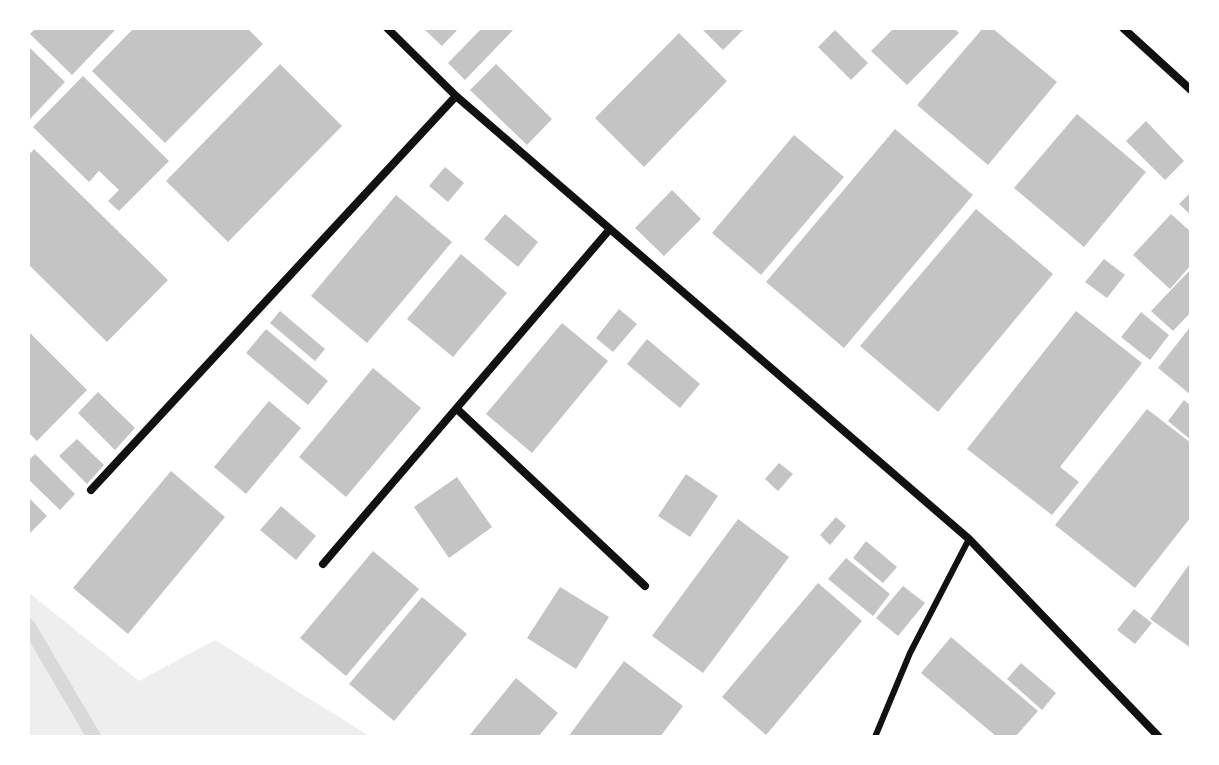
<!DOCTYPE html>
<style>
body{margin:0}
#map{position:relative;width:1219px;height:765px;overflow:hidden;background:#fff;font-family:Manrope,sans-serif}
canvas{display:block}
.frame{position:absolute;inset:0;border:30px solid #fff;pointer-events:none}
</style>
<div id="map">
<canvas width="1219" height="765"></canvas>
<div class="frame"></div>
</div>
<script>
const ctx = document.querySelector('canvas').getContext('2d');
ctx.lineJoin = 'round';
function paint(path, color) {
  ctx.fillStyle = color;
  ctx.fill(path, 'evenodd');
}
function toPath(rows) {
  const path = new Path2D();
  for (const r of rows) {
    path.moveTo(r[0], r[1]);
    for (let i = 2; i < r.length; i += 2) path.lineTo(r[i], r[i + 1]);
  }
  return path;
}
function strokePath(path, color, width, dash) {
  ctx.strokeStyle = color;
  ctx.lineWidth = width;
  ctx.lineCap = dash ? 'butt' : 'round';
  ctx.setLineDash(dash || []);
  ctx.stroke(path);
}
const green = toPath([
 [28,592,139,681,215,640,371,737,28,737]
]);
const stream = toPath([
 [28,625,94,737]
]);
const building = toPath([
 [36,28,117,28,72,75,30,34],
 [134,28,247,28,263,44,165,143,92,71],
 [423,28,459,28,442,46],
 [482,28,515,28,465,80,448,63],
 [701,28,745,28,723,50],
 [894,28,954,28,959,33,907,85,871,51],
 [983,28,992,28,1057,82,988,165,917,105],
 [835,30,868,63,851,80,818,47],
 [679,33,727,81,644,167,595,118],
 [28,46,65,82,30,119,28,117],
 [280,64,342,126,228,242,166,181],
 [496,64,552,119,527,145,470,90],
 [83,76,169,161,119,211,108,201,119,190,99,171,89,182,33,127],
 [1077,114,1146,172,1084,247,1014,188],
 [1146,121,1184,161,1165,180,1126,141],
 [895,129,973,195,844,348,766,282],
 [794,135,844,177,761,275,712,233],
 [34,149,168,280,107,342,28,264,28,156],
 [445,167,464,183,448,202,429,186],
 [672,190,701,219,664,256,635,228],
 [1191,192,1191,215,1179,204],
 [396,195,452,242,367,343,311,296],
 [976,209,1053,274,938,412,860,346],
 [505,214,538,242,518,267,484,239],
 [1171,214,1191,232,1191,265,1170,289,1133,255],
 [461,254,507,293,453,357,407,319],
 [1104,259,1125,275,1107,298,1085,282],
 [1191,269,1191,312,1173,331,1151,311],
 [619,309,637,324,613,352,596,338],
 [280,311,325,349,315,361,270,323],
 [1076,311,1142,363,1060,467,1079,482,1052,515,967,449],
 [1141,312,1169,335,1150,360,1121,337],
 [562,323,608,361,532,453,486,414],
 [1191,326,1191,395,1158,368],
 [266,329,328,381,308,405,246,353],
 [28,331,87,390,37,441,28,432],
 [647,339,700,384,680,408,627,364],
 [373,368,421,408,346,497,299,457],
 [98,392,135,428,115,450,78,413],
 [1184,400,1191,406,1191,440,1168,421],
 [269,401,301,428,246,494,214,467],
 [1147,409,1191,443,1191,517,1135,588,1055,525],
 [77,439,104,465,87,484,59,456],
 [35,454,75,494,60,510,28,479,28,461],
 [779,463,793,474,778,491,765,479],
 [171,471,225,517,128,634,73,588],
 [686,474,718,496,690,537,658,516],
 [457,477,492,527,449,558,414,507],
 [28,497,47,516,28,535],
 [281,506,316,536,296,560,260,530],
 [836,517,846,526,830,545,820,535],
 [738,519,789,557,703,673,652,636],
 [866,541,897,567,883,583,853,558],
 [373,551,419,589,346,676,300,638],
 [846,558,890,594,873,616,828,579],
 [1191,562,1191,648,1150,619],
 [818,583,862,621,766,735,722,697],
 [903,586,925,603,898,636,876,618],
 [560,587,609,617,576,669,527,638],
 [422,597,467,634,394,721,349,684],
 [1134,609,1152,623,1135,644,1117,630],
 [951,637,1038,711,1015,737,997,737,921,673],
 [624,661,683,706,660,737,568,737],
 [1021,663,1056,693,1042,710,1007,679],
 [516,678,558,713,538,737,468,737]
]);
const service = toPath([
 [875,737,910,653,969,539]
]);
const minor = toPath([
 [387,28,456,96,969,539,1159,737],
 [1123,28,1191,90],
 [457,409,645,586],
 [91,490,456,96],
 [323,564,610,229]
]);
paint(green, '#eee');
strokePath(stream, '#d9d9d9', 14);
paint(building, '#c4c4c4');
strokePath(service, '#111', 6);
strokePath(minor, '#111', 8);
</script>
